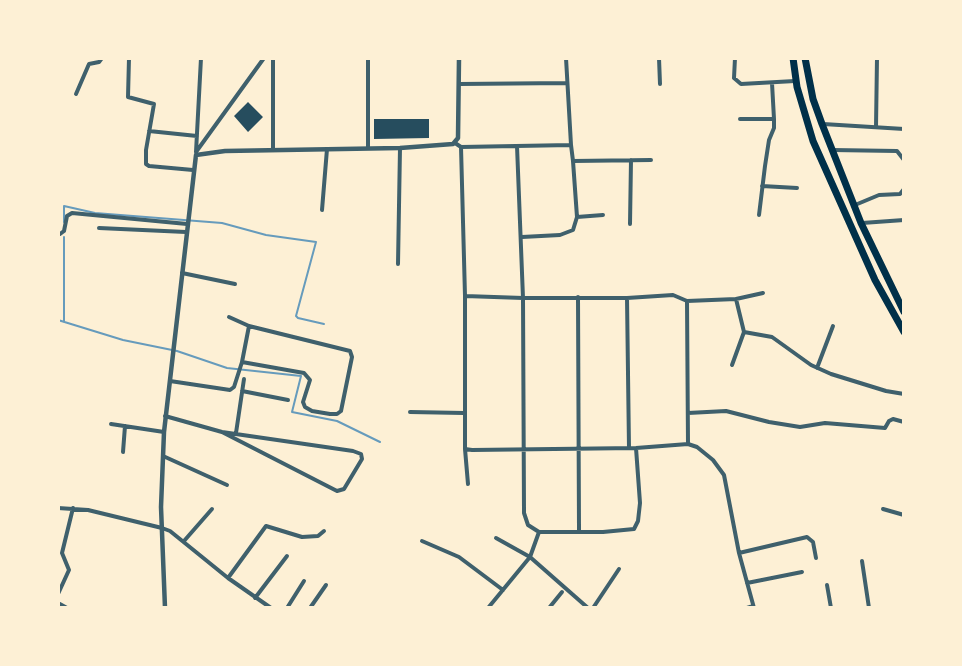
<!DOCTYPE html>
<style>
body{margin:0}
#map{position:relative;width:962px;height:666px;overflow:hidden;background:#fdf0d5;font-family:"DejaVu Sans",sans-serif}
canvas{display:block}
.frame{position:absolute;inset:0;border:60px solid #fdf0d5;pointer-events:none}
</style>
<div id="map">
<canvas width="962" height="666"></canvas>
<div class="frame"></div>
</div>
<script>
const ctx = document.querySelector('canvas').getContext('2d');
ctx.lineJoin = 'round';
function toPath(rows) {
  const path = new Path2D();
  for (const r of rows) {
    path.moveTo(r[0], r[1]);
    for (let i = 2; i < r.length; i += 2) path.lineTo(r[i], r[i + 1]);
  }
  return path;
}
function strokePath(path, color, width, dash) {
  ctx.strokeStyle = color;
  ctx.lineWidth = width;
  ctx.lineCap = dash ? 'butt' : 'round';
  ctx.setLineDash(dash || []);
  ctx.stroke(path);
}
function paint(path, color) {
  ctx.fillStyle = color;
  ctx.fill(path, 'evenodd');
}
const stream = toPath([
 [64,222,64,206,95,213,222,223,266,235,316,242,296,316,298,318,324,324],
 [64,237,64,322],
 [58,320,123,340,177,351,227,368,301,376,292,412,337,421,380,442]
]);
const building = toPath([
 [248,102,263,117,248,132,234,116],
 [374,119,429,119,429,138,374,139]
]);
const minor = toPath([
 [129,58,128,97,154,104,146,150,146,164,149,166,193,170],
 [273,58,273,150],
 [368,58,368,148],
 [659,58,660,84],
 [735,58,734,78,741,84,795,81],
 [459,84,567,83],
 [76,94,89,64,99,62,102,58],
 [740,119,774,119,772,83],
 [823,124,904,129],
 [876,127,877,58],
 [149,131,197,136],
 [455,143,461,147,571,145,566,58],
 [571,145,573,161,651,160],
 [461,147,465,296,465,449,472,450,636,448,688,444,697,447,713,460,724,475,739,553,754,608],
 [832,150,897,151,904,160],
 [196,152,264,58],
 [196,152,201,58],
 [762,186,797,188],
 [855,205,879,195,900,194,904,189],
 [322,210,327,149],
 [759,215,765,166,769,140,774,128,774,119],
 [577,217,603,215],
 [862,223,904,220],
 [630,224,631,160],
 [99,228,186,232],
 [60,234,64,231,67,216,72,213,187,224],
 [522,237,560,235,573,230,577,217,573,161],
 [398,264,400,148],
 [182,273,235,284],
 [465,296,523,298,627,298,673,295,687,301,736,299,763,293],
 [578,297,579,531],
 [627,298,629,448],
 [736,299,744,332,772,337,811,365,831,374,886,391,904,394],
 [687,301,688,444],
 [229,317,249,326],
 [249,326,350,351,352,357,341,411,337,414,330,414,312,411,305,407,303,402,310,380,304,373,242,362,249,326],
 [732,365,744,332],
 [817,368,833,326],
 [170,381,230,390,234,387,242,362],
 [242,391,288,400],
 [410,412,464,413],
 [688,413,726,411,769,422,800,427,825,423,885,428,889,421,893,419,904,422],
 [165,416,222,432,353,451,361,454,362,459,344,489,337,491,222,432],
 [111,424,164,432],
 [236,433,244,379],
 [465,449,468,484],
 [123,452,125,426],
 [163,456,227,485],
 [58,508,88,510,162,528,170,531,228,578,271,608],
 [883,509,904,515],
 [539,532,603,532,634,529,638,521,640,503,636,448],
 [496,538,530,557,588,608],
 [184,541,212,509],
 [422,541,459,557,503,590],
 [739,553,807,537,813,542,816,558],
 [862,561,869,608],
 [228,578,266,526,302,537,318,536,324,531],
 [747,583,802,572],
 [827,585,831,608],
 [58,594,69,570,62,553,73,508],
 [255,598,287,556],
 [58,603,67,608],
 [287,608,304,581],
 [310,608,326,585],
 [488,608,530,557,539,532,528,525,524,513,523,298,517,146],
 [549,608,562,592],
 [593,608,619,569],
 [747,608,753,606]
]);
const tertiary = toPath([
 [165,608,161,507,164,432,196,155,225,151,400,148,453,144,458,138,459,58]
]);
const trunk = toPath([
 [793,58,797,87,813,141,875,280,904,332],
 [805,58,813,99,822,124,861,223,904,312]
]);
strokePath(stream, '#669bbc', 2);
paint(building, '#264d5e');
strokePath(minor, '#3f606c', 4);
strokePath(tertiary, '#3f606c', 4.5);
strokePath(trunk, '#003049', 7);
</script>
